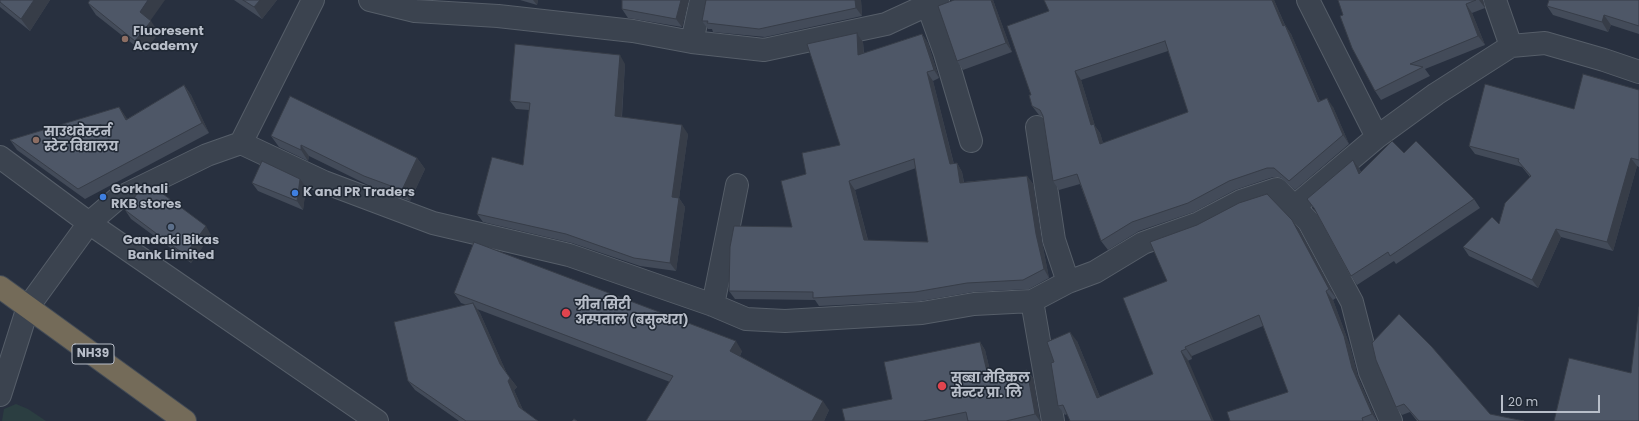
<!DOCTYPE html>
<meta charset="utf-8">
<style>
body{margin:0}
#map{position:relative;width:1639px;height:421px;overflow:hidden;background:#28303f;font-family:Poppins,sans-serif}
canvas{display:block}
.scale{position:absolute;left:1501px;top:395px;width:99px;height:18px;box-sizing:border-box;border:2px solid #b8bec9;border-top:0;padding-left:5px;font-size:12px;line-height:14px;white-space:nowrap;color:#b8bec9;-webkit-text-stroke:3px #202834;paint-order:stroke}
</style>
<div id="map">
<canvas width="1639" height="421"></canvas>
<div class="scale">20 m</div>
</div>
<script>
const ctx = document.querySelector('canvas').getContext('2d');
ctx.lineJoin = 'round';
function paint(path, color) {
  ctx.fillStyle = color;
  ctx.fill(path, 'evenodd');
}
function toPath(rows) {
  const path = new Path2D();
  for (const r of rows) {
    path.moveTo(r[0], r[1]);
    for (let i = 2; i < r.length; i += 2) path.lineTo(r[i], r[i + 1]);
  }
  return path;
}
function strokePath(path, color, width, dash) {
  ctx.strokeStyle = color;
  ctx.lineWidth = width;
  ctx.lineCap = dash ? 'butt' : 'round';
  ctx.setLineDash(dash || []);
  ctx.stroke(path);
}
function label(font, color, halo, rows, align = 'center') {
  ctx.font = font + ' Poppins,"Noto Sans Devanagari",sans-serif';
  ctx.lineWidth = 3;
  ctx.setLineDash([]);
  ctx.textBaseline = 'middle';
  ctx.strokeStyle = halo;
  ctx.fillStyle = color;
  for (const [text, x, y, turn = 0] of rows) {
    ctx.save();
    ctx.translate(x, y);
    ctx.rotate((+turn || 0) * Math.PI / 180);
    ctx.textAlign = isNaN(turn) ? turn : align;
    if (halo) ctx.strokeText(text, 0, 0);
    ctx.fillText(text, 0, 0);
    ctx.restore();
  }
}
const green = toPath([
 [16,404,28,409,46,421,2,421,4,409]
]);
const minor = toPath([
 [370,0,415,11,498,16,633,31,692,42,764,50,886,24,938,0],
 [1308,0,1377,137],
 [1495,0,1511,46],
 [928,6,945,53,971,141],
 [692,42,701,0],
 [1037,127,1054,240,1068,282],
 [241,143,313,0],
 [0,157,89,223,377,421],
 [1295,206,1377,137,1436,94,1511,46,1545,43,1604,60,1639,72],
 [1032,301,1053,421],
 [713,305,737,185],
 [0,395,28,307,89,223,117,199,207,155,241,143,324,182,433,223,569,255,713,305,746,319,785,321,922,313,974,304,1032,301,1068,282,1095,272,1143,243,1199,223,1241,201,1277,189,1309,222,1352,302,1370,372,1391,421]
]);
const highway = toPath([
 [0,287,185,421]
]);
const wall = toPath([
 [0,0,50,0,30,31,0,7],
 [234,0,277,0,262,19],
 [520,0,538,0,537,5],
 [689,0,682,27,628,18,622,9],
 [861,0,862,16,765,37,713,32,712,29,708,29,702,21],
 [954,0,993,0,1012,52,963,70,957,61],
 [1274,0,1285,25,1291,34,1320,101,1333,107,1349,144,1295,190,1280,177,1273,177,1235,190,1194,212,1139,231,1108,250,1101,241,1080,184,1059,190,1053,181,1043,117,1039,115,1032,106,1031,95,1049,11],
 [1168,51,1188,112,1103,143,1100,133,1095,126,1081,80],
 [1338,0,1483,0,1485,8,1472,13,1485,45,1425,69,1430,76,1381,100,1375,91],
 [1639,0,1639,34,1611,25,1608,32,1553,15,1547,6],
 [88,3,150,21,159,33,143,52,96,15],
 [857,33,863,42,864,53,922,34,928,43,939,78,933,81,954,164,957,163,962,172,964,182,1027,176,1033,184,1042,242,1049,278,1029,289,973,292,921,301,819,306,815,300,735,299,729,291,792,227,806,174,840,145],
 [916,168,928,242,868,240,855,190],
 [625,64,622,117,688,134,679,198,685,207,676,271,640,266,572,243,483,222,477,214,523,165,529,110,516,109,510,101],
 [184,85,191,95,209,133,85,199,17,150,10,140,119,107,127,119],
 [1639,90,1639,167,1637,166,1613,251,1561,237,1538,288,1469,256,1463,247,1499,224,1530,177,1522,167,1475,154,1469,146,1574,109],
 [271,136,417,158,425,169,410,201,372,187,309,156,308,161,279,147],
 [1404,153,1474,199,1480,208,1396,264,1394,261,1357,285,1351,276,1317,212,1307,199,1353,160,1359,168,1361,172],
 [252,183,306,187,303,210,258,191],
 [125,210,211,235,191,263,131,219],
 [1299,229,1336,298,1333,300,1350,346,1358,377,1377,421,1230,421,1288,392,1263,326,1192,356,1192,359,1065,415,1058,406,1054,362,1077,341,1100,397,1153,374,1167,281],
 [454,293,742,351,740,356,829,410,824,421,646,421,670,382,477,309,480,313,507,374,517,387,514,390,523,410,538,421,459,421,415,390,408,381,467,305,461,303],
 [980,342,985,350,992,379,1027,370,1033,378,1040,421,845,421,892,399],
 [1376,360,1490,414,1524,421,1417,421,1410,412,1402,415,1396,407]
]);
const shadedWall = toPath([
 [34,0,50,0,30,31,21,19],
 [148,0,165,0,148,24,140,12],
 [260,0,277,0,262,19,254,7],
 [533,0,538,0,537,5],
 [681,0,689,0,682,27,676,19],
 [855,0,861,0,862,16,856,8],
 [991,0,993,0,1012,52,1006,43],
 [1272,0,1274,0,1289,35,1283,26],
 [1479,0,1483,0,1485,8],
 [1466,4,1472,13,1485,45,1478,36],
 [1604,15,1611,25,1608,32,1602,22],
 [151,21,159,33,143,52,135,41],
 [1285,25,1291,34,1324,111,1318,102],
 [857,33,863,42,864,63,858,55],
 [922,34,928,43,939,78,934,70],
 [620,55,625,64,621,124,615,116],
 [1075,71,1081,80,1095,126,1100,133,1106,153,1100,144,1091,125],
 [927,72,933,81,956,173,950,164],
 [184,85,191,95,209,133,202,123],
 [1327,98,1333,107,1349,144,1343,135],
 [119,107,126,117,133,130,126,120],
 [682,125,688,134,678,206,672,197],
 [301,145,309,156,308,161,301,150],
 [417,158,425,169,410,201,402,190],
 [1631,158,1637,166,1613,251,1607,242],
 [1353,160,1359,168,1365,182,1359,174],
 [957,163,962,172,965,191,960,183],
 [1027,176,1033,184,1042,242,1049,278,1044,269,1036,234],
 [300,179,306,187,303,210,297,201],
 [849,181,855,190,870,249,864,240],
 [679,198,685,207,676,271,670,263],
 [1292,220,1299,229,1336,298,1329,289],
 [206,226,211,235,191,263,185,255],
 [1556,229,1561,237,1538,288,1532,280],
 [1326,291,1333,300,1350,346,1358,377,1377,421,1372,414,1352,368],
 [473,303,480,313,507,374,500,364],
 [1070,332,1077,341,1104,407,1097,398],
 [736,341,742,351,737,361,730,351],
 [980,342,985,350,994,388,989,380],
 [1185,347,1192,356,1192,359,1186,349],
 [1181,351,1188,360,1214,421,1212,421],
 [1027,370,1033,378,1040,421,1035,414],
 [510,378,517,387,514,390,526,417,519,407,508,381],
 [823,401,829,410,824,421,812,421]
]);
const building = toPath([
 [0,0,34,0,21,19,0,2,0,0],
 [90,0,148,0,140,12,151,21,135,41,88,3,90,0],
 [243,0,260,0,254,7,243,0],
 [622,0,681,0,676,19,622,9,622,0],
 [706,0,855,0,856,8,759,29,707,23,708,21,702,21,706,0],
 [954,0,991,0,1006,43,957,61,938,6,954,0],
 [1044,0,1272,0,1283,26,1285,25,1318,102,1327,98,1343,135,1289,181,1274,168,1267,168,1229,181,1188,203,1132,222,1101,241,1077,174,1053,181,1043,116,1040,110,1032,106,1029,95,1031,95,1007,26,1049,11,1044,0],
 [1165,41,1188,112,1100,144,1094,124,1091,125,1075,71,1165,41],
 [1338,0,1476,0,1466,4,1478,36,1410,64,1423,67,1375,91,1352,48,1340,16,1343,15,1338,0],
 [1549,0,1639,0,1639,26,1604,15,1602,22,1547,6,1549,0],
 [857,33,858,55,922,34,934,70,927,72,950,164,957,163,960,183,1027,176,1036,234,1044,269,1023,280,967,283,915,292,813,298,813,292,729,291,730,247,734,226,792,227,781,181,806,174,802,153,840,145,807,44,857,33],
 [914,159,928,242,864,240,849,181,914,159],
 [515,44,620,55,615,116,682,125,672,197,679,198,670,263,634,258,566,234,477,214,492,157,523,165,530,103,510,101,515,44],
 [1583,74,1639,90,1639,160,1631,158,1607,242,1556,229,1532,280,1463,247,1492,217,1499,224,1505,203,1531,176,1518,161,1519,159,1469,146,1485,84,1574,109,1583,74],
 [184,85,202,123,78,189,10,140,119,107,126,120,184,85],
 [290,96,417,158,402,190,364,176,301,145,301,150,271,136,290,96],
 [1392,141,1404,153,1416,141,1474,199,1390,256,1388,252,1351,276,1314,208,1307,199,1353,160,1359,174,1392,141],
 [262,161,300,179,297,201,252,183,262,161],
 [151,185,206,226,185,255,125,210,140,190,151,185],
 [1267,194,1292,220,1329,289,1326,291,1344,336,1352,368,1372,414,1362,418,1363,421,1230,421,1227,412,1288,392,1259,315,1185,347,1186,349,1181,351,1212,421,1070,421,1063,405,1058,406,1051,363,1054,362,1047,342,1070,332,1097,398,1153,374,1123,298,1167,281,1150,242,1197,225,1239,203,1267,194],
 [474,242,736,341,730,351,823,401,812,421,646,421,673,376,454,293,474,242],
 [473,303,500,364,510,378,508,381,519,407,538,421,466,421,408,381,394,322,473,303],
 [1639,307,1639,421,1554,421,1569,358,1631,373,1639,307],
 [1399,314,1432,347,1490,414,1524,421,1419,421,1404,404,1396,407,1376,360,1372,343,1399,314],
 [980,342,989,380,1027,370,1035,414,1006,421,968,421,966,412,923,421,845,421,842,409,892,399,884,362,980,342],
 [574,419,577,421,572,421,574,419]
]);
const markers = [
 [125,39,4,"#8d6e63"],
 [36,140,4,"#8d6e63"],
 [295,193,4,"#3f7fe0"],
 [103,197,4,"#3f7fe0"],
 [171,227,4,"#5c6f8a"],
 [566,313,5,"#e0444e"],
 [942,386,5,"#e0444e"]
];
const shields = [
 [93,354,42]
];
const shieldNames = [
 ["NH39",93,354]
];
const poiNames = [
 ["Fluoresent",133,32],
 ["Academy",133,47],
 ["साउथवेस्टर्न",44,133],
 ["स्टेट विद्यालय",44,148],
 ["Gorkhali",111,190],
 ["RKB stores",111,205],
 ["K and PR Traders",303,193],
 ["Gandaki Bikas",171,241,"center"],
 ["Bank Limited",171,256,"center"],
 ["ग्रीन सिटी",575,306],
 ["अस्पताल (बसुन्धरा)",575,321],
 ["सुब्बा मेडिकल",951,379],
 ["सेन्टर प्रा. लि",951,394]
];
paint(green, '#2b3e41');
strokePath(minor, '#565e69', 24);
strokePath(highway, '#434b56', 24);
strokePath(minor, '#3b434f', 22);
strokePath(highway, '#746b59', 22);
paint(wall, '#434b59');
paint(shadedWall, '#373d48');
paint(building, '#4e5767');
strokePath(building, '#373d48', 1);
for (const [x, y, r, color] of markers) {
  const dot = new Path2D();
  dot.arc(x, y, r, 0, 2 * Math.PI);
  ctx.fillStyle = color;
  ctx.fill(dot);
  strokePath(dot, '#202834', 1.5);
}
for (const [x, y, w] of shields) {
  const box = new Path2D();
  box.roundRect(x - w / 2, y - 10, w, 20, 3);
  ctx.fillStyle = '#202834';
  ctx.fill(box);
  strokePath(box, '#b8bec9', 1);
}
label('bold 12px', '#b8bec9', null, shieldNames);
label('bold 13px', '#b8bec9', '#202834', poiNames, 'left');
</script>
